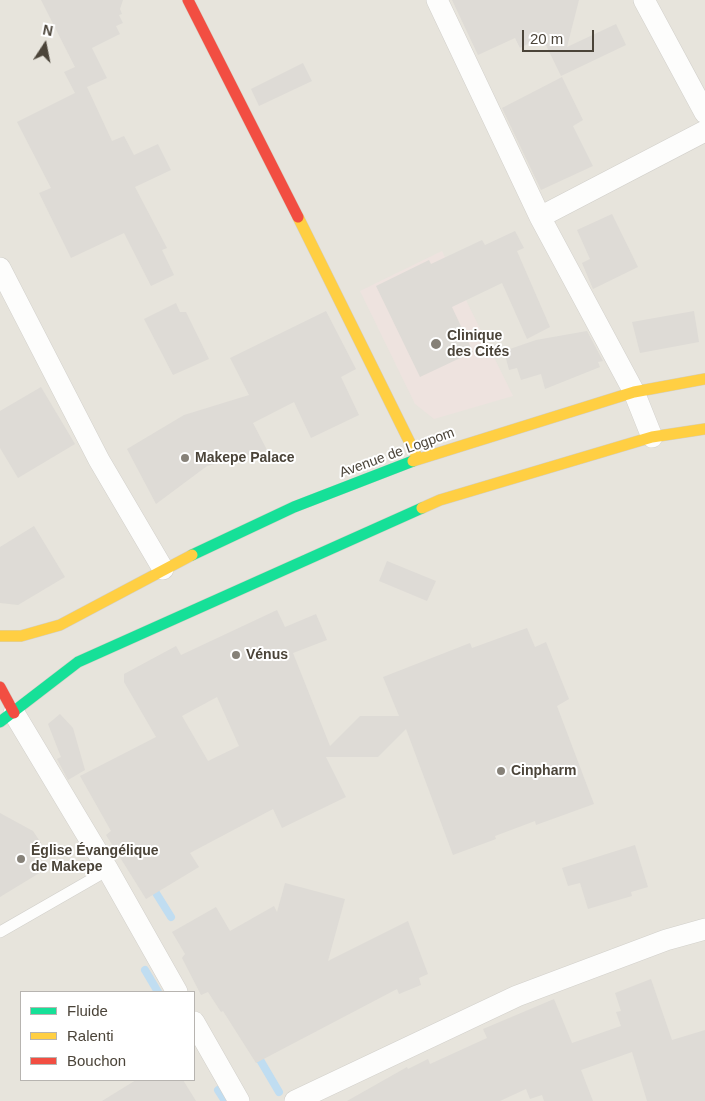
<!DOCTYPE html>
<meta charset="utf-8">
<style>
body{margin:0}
#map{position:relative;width:705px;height:1101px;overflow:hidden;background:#f4f2ee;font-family:Arial,sans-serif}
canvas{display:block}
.legend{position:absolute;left:20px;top:991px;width:175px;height:90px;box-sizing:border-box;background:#fff;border:1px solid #b7b4b0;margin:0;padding:6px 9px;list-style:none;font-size:15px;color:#4b4439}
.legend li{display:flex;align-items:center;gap:10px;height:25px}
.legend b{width:25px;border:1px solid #b7b4b0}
.north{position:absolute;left:20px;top:20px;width:50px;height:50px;-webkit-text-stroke:4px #fff;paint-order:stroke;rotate:11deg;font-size:14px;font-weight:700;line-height:20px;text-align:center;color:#4b4439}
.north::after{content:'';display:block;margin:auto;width:18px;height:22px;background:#4b4439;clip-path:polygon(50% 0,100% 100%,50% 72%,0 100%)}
.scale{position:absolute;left:522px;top:30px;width:72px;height:22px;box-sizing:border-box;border:2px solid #4b4439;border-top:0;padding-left:6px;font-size:15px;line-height:18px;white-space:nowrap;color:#4b4439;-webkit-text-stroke:4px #fff;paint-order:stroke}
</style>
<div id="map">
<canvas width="705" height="1101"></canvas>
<ul class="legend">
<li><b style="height:6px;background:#16e098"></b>Fluide</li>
<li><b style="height:6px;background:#ffcf43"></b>Ralenti</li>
<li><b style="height:6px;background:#f24e42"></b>Bouchon</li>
</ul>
<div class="north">N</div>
<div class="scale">20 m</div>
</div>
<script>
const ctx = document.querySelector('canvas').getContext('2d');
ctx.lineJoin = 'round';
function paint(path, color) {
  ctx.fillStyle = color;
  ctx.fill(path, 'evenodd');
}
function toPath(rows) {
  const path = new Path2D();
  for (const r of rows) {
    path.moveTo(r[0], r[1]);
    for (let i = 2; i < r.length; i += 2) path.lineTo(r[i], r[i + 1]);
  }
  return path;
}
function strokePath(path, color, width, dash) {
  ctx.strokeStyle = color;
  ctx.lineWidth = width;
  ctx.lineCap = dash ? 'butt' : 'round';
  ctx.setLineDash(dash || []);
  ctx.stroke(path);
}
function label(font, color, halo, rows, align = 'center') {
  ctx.font = font + ' Arial,sans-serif';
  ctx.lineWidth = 4;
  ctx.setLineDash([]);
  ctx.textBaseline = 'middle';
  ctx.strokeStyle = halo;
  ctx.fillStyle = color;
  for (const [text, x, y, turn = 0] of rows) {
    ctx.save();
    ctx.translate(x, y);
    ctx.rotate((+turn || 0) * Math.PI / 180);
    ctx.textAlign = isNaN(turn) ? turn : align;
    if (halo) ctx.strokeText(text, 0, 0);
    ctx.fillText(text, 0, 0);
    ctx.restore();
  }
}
const residential = toPath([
 [0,0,705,0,705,1101,0,1101],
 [21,992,194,992,194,1080,21,1080]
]);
const medical = toPath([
 [442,251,513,396,434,419,415,404,360,291]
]);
const stream = toPath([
 [151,885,171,917],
 [145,970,158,992],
 [256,1053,279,1092],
 [218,1090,225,1101]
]);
const building = toPath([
 [41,0,123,0,120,9,122,14,119,15,123,23,116,26,120,34,92,48,107,78,87,87,112,141,124,136,134,155,158,144,171,170,135,187,167,248,162,250,174,275,151,286,124,233,71,258,39,193,51,188,17,122,75,93,64,72,75,67],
 [452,0,579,0,567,47,616,24,626,45,561,76,542,37,520,48,515,38,478,55],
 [303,63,312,81,259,106,251,89],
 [562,77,583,120,573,126,593,166,541,190,502,108],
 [612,214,638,267,593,289,582,263,590,259,577,230],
 [515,231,524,248,517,251,550,327,527,339,502,283,452,307,473,352,420,377,376,286,429,260,431,264,482,240,485,245],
 [176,303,180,312,186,312,209,359,173,375,144,319],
 [326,311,356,369,341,377,359,415,311,438,294,402,253,423,267,450,207,466,156,504,127,449,184,415,249,395,230,358],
 [694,311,699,342,640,353,632,322],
 [587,331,603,361,598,362,600,367,545,389,541,374,521,380,517,368,509,370,504,351,536,340],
 [41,387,75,444,18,478,0,448,0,411],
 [34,526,65,577,18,605,0,603,0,547],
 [387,561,436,581,427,601,379,581],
 [277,610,285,627,316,614,327,640,293,653,330,746,360,716,399,716,383,677,470,643,472,648,527,628,535,647,546,642,569,699,557,706,594,804,536,825,535,821,495,836,496,839,453,855,406,729,378,757,326,757,346,797,282,828,273,809,190,853,199,867,146,899,106,835,111,831,80,776,156,737,124,682,124,674,176,646,181,655],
 [217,697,239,746,208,761,182,716],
 [60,714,73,728,85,770,68,780,57,759,61,757,48,724],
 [0,813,33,831,43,846,41,872,0,897],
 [635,845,648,887,631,892,632,896,588,909,580,883,568,886,562,868],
 [285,883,345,899,328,961,408,921,428,974,419,978,421,985,399,994,397,989,256,1063,223,1011,221,1012,208,992,201,995,182,958,185,954,172,932,216,907,230,931,274,906,277,912],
 [651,979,672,1040,705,1030,705,1101,647,1101,632,1052,581,1070,593,1101,544,1101,542,1095,530,1099,526,1089,500,1101,347,1101,407,1067,408,1069,428,1059,430,1064,487,1038,483,1029,554,999,572,1043,621,1026,616,1012,621,1011,615,993],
 [136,1080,183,1080,196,1101,102,1101]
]);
const lane = toPath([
 [0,932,108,870]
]);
const street = toPath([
 [437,0,540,217,634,392,652,437],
 [644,0,705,113],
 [540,217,705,131],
 [0,268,99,460,163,569],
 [14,713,108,870,177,992],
 [194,1022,239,1101],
 [295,1101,517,996,666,940,705,929]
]);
const fast = toPath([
 [192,555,294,507,413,461],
 [0,722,78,662,422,508]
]);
const slow = toPath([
 [298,217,418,459],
 [413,461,634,392,705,379],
 [422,508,440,500,652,437,705,429],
 [0,636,21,636,60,625,192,555]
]);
const jam = toPath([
 [188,0,298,217],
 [0,687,14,713]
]);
const markers = [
 [436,344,6,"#868178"],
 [185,458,5,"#868178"],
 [236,655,5,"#868178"],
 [501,771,5,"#868178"],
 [21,859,5,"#868178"]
];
const poiNames = [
 ["Clinique",447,336],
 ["des Cités",447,352],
 ["Makepe Palace",195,458],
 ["Vénus",246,655],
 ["Cinpharm",511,771],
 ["Église Évangélique",31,851],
 ["de Makepe",31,867]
];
const streetNames = [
 ["Avenue de Logpom",397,453,-20]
];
paint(residential, '#e7e4dc');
paint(medical, '#eee3df');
strokePath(stream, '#c0ddf1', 8);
paint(building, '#dedbd6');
strokePath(lane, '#d2d0cb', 12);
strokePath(street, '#d2d0cb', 22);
strokePath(fast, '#d3cfc5', 12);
strokePath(slow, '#d3cfc5', 12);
strokePath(jam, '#d3cfc5', 12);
strokePath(lane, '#fdfdfc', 11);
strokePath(street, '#fdfdfc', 21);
strokePath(fast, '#16e098', 11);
strokePath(slow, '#ffcf43', 11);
strokePath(jam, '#f24e42', 11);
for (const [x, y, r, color] of markers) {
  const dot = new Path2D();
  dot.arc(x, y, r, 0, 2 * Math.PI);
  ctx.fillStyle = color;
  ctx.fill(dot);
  strokePath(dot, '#fff', 2);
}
label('bold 14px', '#4b4439', '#fff', poiNames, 'left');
label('14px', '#4b4439', '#fff', streetNames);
</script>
